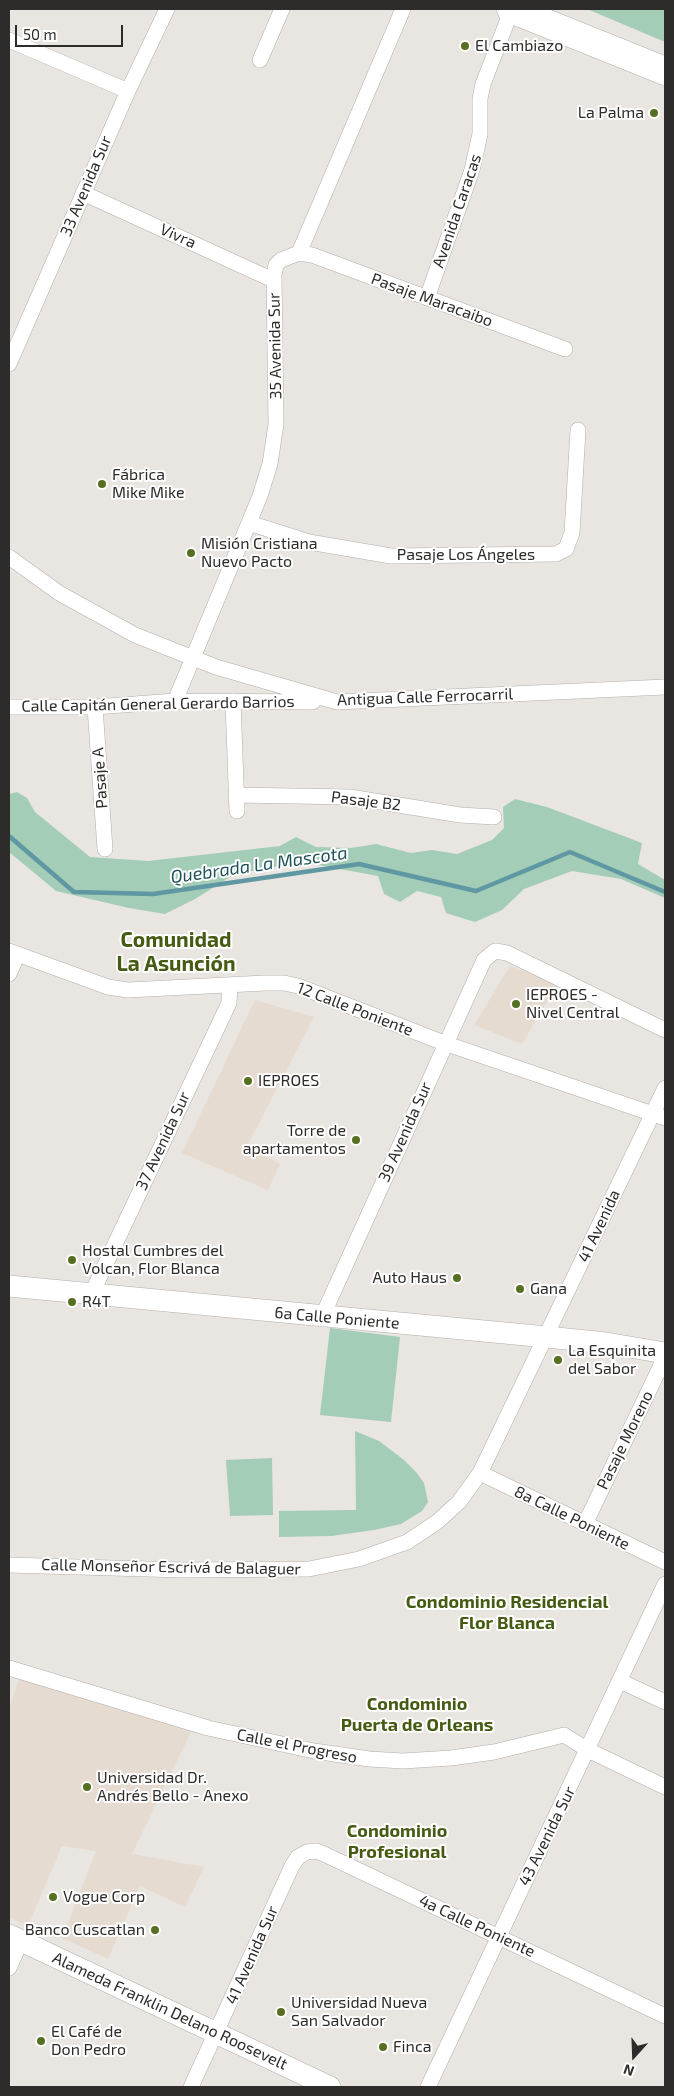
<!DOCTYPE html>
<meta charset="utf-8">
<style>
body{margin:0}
#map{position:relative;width:674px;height:2096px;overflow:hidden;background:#e9e5e1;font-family:"Exo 2",sans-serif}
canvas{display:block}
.frame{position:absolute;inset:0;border:10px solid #2d2c2a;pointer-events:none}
.north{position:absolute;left:609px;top:2031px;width:50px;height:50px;-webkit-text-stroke:4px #fff;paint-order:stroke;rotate:200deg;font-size:14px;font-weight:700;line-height:20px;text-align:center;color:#2d2c2a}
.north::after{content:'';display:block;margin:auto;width:18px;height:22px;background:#2d2c2a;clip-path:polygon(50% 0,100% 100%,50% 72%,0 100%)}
.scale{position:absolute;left:15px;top:25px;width:108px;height:22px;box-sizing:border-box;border:2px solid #2d2c2a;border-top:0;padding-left:6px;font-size:15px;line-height:18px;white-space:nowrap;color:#2d2c2a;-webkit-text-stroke:4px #fff;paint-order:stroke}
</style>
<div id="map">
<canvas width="674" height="2096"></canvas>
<div class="frame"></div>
<div class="north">N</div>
<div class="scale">50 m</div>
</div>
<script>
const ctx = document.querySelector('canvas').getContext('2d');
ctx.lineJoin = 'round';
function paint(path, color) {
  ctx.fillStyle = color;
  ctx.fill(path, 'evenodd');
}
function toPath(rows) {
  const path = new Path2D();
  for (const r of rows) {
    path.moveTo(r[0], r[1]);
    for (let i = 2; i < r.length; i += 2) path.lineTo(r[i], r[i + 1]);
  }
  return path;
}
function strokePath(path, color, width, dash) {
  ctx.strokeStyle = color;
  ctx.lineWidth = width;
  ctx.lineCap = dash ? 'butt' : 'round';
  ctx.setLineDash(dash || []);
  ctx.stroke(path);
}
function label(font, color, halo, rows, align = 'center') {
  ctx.font = font + ' "Exo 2",sans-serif';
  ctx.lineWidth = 4;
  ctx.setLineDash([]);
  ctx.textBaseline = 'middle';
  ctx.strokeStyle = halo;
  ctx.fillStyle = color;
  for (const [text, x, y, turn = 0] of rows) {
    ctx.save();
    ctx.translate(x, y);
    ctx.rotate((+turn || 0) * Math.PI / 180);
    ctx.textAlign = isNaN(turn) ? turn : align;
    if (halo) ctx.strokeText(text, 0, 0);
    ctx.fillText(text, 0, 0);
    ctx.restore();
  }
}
const built = toPath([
 [510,966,558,983,522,1044,474,1025],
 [255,1000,314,1017,247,1146,280,1164,268,1190,182,1153],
 [19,1679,193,1728,132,1854,204,1867,185,1907,140,1886,108,1959,62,1938,96,1851,62,1846,28,1926,9,1917,9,1708]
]);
const green = toPath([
 [587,9,665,9,665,42],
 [17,792,27,798,35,812,90,857,148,861,280,846,296,837,316,847,351,848,376,844,411,853,432,850,457,854,492,840,504,828,503,807,515,799,547,807,642,843,638,864,665,880,665,898,621,879,572,871,524,889,502,910,475,922,446,913,441,897,417,891,400,902,384,894,378,876,302,862,235,874,195,899,165,914,129,908,56,891,9,852,9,794],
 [330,1328,400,1337,391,1422,320,1415],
 [355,1431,379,1441,404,1460,416,1472,424,1483,428,1502,422,1511,401,1524,374,1530,331,1536,279,1537,279,1511,356,1510],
 [272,1458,273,1515,230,1516,226,1460]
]);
const stream = toPath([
 [9,836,74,892,153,894,359,864,476,891,570,852,665,892]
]);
const street = toPath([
 [9,40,128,91],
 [260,60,282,9],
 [83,193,273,280],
 [299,253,403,9],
 [427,298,472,170,480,134,480,99,483,84,512,9],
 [9,364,128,91,167,9],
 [249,523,309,542,391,556,556,554,566,549,572,533,578,430],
 [9,557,59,593,135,635,216,667,337,702,665,687],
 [175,701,260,496,270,464,276,424,274,274,276,265,281,260,299,253,312,255,565,349],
 [233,701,237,811],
 [9,707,95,707,175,701,313,702],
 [95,707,105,849],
 [236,795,350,797,460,815,494,817],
 [9,951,108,987,128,990,265,983,284,983,298,986,444,1043,665,1118],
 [9,974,18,954],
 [91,1295,229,1003,230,985],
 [322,1317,484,960,495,951,507,953,665,1030],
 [480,1473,665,1562],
 [585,1524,665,1357],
 [9,1565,182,1570,309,1569,359,1559,407,1542,437,1522,459,1502,480,1473,665,1088],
 [9,1668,208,1728,314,1751,369,1759,403,1761,451,1758,494,1752,564,1735,588,1750,665,1787],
 [620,1681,665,1702],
 [9,1968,21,1941],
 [191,2087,292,1866,298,1857,307,1852,316,1851,324,1854,665,2016],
 [428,2087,665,1584]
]);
const secondary = toPath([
 [9,1286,547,1337,606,1343,665,1353],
 [9,1935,330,2087]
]);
const highway = toPath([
 [511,9,665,71]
]);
const markers = [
 [465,46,5,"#566f21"],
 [654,113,5,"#566f21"],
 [102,484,5,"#566f21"],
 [191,553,5,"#566f21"],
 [516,1004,5,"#566f21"],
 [248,1081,5,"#566f21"],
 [356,1140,5,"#566f21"],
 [72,1260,5,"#566f21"],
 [457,1278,5,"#566f21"],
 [520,1289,5,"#566f21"],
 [72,1302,5,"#566f21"],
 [558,1360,5,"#566f21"],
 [87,1787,5,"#566f21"],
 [53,1897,5,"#566f21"],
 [155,1930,5,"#566f21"],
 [281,2012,5,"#566f21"],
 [41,2041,5,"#566f21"],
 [383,2047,5,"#566f21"]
];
const poiNames = [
 ["El Cambiazo",475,46],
 ["La Palma",644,113,"right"],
 ["Fábrica",112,475],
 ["Mike Mike",112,493],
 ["Misión Cristiana",201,544],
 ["Nuevo Pacto",201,562],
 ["IEPROES -",526,995],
 ["Nivel Central",526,1013],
 ["IEPROES",258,1081],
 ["Torre de",346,1131,"right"],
 ["apartamentos",346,1149,"right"],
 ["Hostal Cumbres del",82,1251],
 ["Volcan, Flor Blanca",82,1269],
 ["Auto Haus",447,1278,"right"],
 ["Gana",530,1289],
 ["R4T",82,1302],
 ["La Esquinita",568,1351],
 ["del Sabor",568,1369],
 ["Universidad Dr.",97,1778],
 ["Andrés Bello - Anexo",97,1796],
 ["Vogue Corp",63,1897],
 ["Banco Cuscatlan",145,1930,"right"],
 ["Universidad Nueva",291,2003],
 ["San Salvador",291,2021],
 ["El Café de",51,2032],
 ["Don Pedro",51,2050],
 ["Finca",393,2047]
];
const streetNames = [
 ["33 Avenida Sur",86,186,-67],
 ["Avenida Caracas",457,211,-71],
 ["Vivra",178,236,24],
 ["Pasaje Maracaibo",432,300,20],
 ["35 Avenida Sur",275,346,-91],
 ["Pasaje Los Ángeles",466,555],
 ["Antigua Calle Ferrocarril",425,697,-2],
 ["Calle Capitán General Gerardo Barrios",158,704,-1],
 ["Pasaje A",100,778,-94],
 ["Pasaje B2",366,801,7],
 ["12 Calle Poniente",355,1009,21],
 ["39 Avenida Sur",405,1132,-66],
 ["37 Avenida Sur",163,1141,-65],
 ["41 Avenida",599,1226,-65],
 ["6a Calle Poniente",337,1318,5],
 ["Pasaje Moreno",625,1440,-64],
 ["8a Calle Poniente",572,1518,26],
 ["Calle Monseñor Escrivá de Balaguer",171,1567,1],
 ["Calle el Progreso",297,1746,11],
 ["43 Avenida Sur",547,1836,-64],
 ["4a Calle Poniente",477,1926,25],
 ["41 Avenida Sur",252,1955,-66],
 ["Alameda Franklin Delano Roosevelt",170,2011,25]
];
const waterNames = [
 ["Quebrada La Mascota",259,865,-8]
];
const neighbourhoodNames = [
 ["Condominio Residencial",507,1602],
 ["Flor Blanca",507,1623],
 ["Condominio",417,1704],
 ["Puerta de Orleans",417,1725],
 ["Condominio",397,1831],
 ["Profesional",397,1852]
];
const districtNames = [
 ["Comunidad",176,940],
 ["La Asunción",176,964]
];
paint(built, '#e5dbd1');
paint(green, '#a3cdb6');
strokePath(stream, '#5f98a2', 4.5);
strokePath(street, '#b2aeaa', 16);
strokePath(secondary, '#b2aeaa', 22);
strokePath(highway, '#b2aeaa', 29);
strokePath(street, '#fff', 15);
strokePath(secondary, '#fff', 21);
strokePath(highway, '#fff', 28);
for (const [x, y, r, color] of markers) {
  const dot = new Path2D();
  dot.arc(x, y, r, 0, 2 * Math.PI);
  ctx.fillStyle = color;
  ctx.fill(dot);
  strokePath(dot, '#fff', 2);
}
label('16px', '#2d2c2a', '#fff', poiNames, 'left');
label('16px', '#2d2c2a', '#fff', streetNames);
label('italic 18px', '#20525a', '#fff', waterNames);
label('bold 18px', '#465b12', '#fff', neighbourhoodNames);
label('bold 21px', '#465b12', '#fff', districtNames);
</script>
